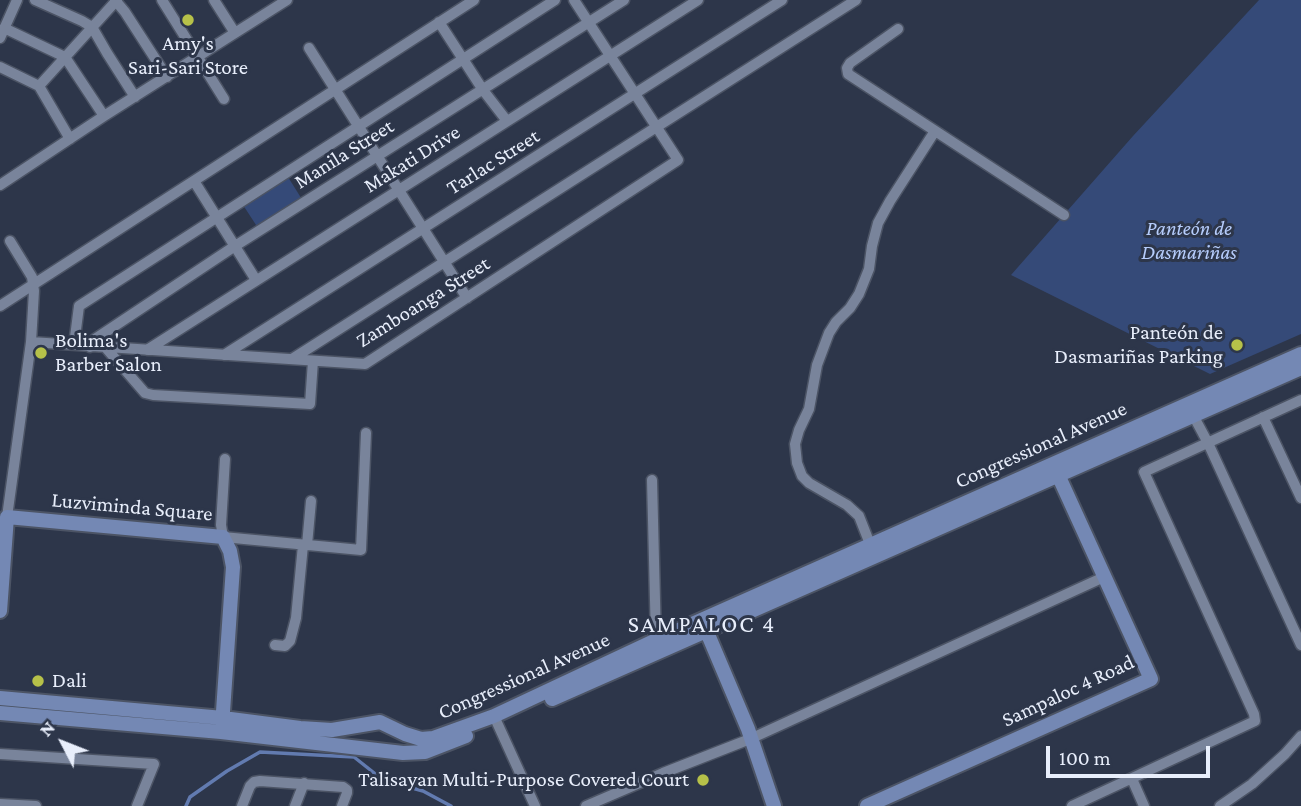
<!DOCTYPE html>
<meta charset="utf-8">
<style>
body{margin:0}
#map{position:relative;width:1301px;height:806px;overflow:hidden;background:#2d364a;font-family:"Crimson Pro",serif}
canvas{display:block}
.north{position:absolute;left:28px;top:708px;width:70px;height:70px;-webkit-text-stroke:5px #2d364a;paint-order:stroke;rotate:312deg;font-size:19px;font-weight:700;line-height:28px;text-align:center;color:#e8eefb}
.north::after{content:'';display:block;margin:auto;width:24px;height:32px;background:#e8eefb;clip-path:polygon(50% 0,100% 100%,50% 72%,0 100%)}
.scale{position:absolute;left:1046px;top:746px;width:164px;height:32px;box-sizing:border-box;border:4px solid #e8eefb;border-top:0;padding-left:9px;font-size:21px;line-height:24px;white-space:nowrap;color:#e8eefb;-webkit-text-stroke:5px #2d364a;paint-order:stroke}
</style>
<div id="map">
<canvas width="1301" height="806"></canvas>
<div class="north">N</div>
<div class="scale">100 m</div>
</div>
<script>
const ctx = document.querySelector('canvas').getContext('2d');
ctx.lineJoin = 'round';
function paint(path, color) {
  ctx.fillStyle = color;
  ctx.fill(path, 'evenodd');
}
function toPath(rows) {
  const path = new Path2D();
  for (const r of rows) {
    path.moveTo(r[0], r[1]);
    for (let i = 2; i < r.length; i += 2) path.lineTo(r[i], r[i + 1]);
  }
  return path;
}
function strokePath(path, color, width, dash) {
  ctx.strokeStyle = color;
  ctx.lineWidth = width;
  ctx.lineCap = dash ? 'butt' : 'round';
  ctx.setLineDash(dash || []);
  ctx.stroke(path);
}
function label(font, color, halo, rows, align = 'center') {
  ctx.font = font + ' "Crimson Pro",serif';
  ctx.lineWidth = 6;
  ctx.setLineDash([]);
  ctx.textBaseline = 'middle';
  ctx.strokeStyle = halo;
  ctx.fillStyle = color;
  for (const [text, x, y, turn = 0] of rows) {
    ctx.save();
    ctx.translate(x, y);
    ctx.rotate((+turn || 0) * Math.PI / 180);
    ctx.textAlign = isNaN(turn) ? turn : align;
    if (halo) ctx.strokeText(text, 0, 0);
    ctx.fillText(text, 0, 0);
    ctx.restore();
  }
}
const green = toPath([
 [1259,0,1301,0,1301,334,1210,374,1011,275,1133,136],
 [288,177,303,201,258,228,243,205]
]);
const stream = toPath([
 [186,806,190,797,227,771,260,752,354,757,383,780,423,791,451,806]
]);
const street = toPath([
 [35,0,82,21,92,27,107,53,135,97],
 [115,0,125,12,167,77],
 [162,0,224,99],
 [214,0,235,33],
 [439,22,483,90,507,121],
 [4,28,65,57,104,116],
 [898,29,850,63,847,68,848,74,1064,215],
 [0,38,17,0],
 [309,48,467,298],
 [0,67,39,86,70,139],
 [39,86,117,0],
 [194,181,256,280],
 [0,185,104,116,287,0],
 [0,306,474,0],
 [31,342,365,364,678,160,574,0],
 [74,345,79,306,555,0],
 [90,347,95,339,235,246,624,0],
 [106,348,145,393,153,395,310,404,313,361],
 [147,350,698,0],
 [224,355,782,0],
 [292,359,856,0],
 [1193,415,1208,443,1301,645],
 [1263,417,1301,498],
 [225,459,221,525,223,537,361,550,366,433],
 [652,480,656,640],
 [7,517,31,342,34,291,32,277,10,241],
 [870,544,859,516,847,505,809,483,802,476,797,463,795,444,799,430,809,409,817,365,829,333,836,322,850,308,859,294,869,269,872,246,878,223,890,201,935,131],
 [307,545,311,501],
 [275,645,285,646,290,641,296,618,303,545],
 [494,716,535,806],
 [0,754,154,764,137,806],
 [1132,779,1144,806],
 [0,804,36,806],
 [242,806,250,786,254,782,260,781,343,787,347,790,347,793,342,806],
 [295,806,304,783],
 [586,806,663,773,750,739,1104,577],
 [1072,806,1255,721,1254,714,1144,472,1301,400],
 [1220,806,1252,784,1285,754,1301,736]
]);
const secondary = toPath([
 [0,611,7,517,223,537,230,551,233,567,222,726],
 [704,625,748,729,774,806],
 [0,698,223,718,300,728,332,730,380,722,405,734,421,739,433,738,494,716,656,640,1301,354],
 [552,699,1301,368],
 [0,713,221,732,403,753,425,752,466,736],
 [867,806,1151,679,1054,466]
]);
const markers = [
 [188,20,7,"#b6c149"],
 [1237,345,7,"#b6c149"],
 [41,353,7,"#b6c149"],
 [38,681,7,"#b6c149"],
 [703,780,7,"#b6c149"]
];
const poiNames = [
 ["Amy's",188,44,"center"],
 ["Sari-Sari Store",188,68,"center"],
 ["Panteón de",1223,333],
 ["Dasmariñas Parking",1223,357],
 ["Bolima's",55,341,"left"],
 ["Barber Salon",55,365,"left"],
 ["Dali",52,681,"left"],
 ["Talisayan Multi-Purpose Covered Court",689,780]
];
const streetNames = [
 ["Manila Street",344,154,-32],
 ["Makati Drive",412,159,-32],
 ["Tarlac Street",493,162,-32],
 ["Zamboanga Street",423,302,-32],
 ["Congressional Avenue",1041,445,-24],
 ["Luzviminda Square",132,507,5],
 ["Congressional Avenue",524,676,-24],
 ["Sampaloc 4 Road",1068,691,-25]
];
const parkNames = [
 ["Panteón de",1189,229],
 ["Dasmariñas",1189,253]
];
const quarterNames = [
 ["SAMPALOC 4",702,625]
];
paint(green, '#354a78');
strokePath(stream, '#627bb0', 3.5);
strokePath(street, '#4c5465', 13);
strokePath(secondary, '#4c5465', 18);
strokePath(street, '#79849b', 10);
strokePath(secondary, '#7488b4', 14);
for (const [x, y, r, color] of markers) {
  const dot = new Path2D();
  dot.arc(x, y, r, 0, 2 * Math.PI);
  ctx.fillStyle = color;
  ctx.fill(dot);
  strokePath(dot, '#2d364a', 2.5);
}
label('21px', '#e8eefb', '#2d364a', poiNames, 'right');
label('21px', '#e8eefb', '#2d364a', streetNames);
label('italic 21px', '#b6cdfc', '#2d364a', parkNames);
ctx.letterSpacing = '2px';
label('24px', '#e8eefb', '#2d364a', quarterNames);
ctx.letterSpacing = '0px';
</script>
